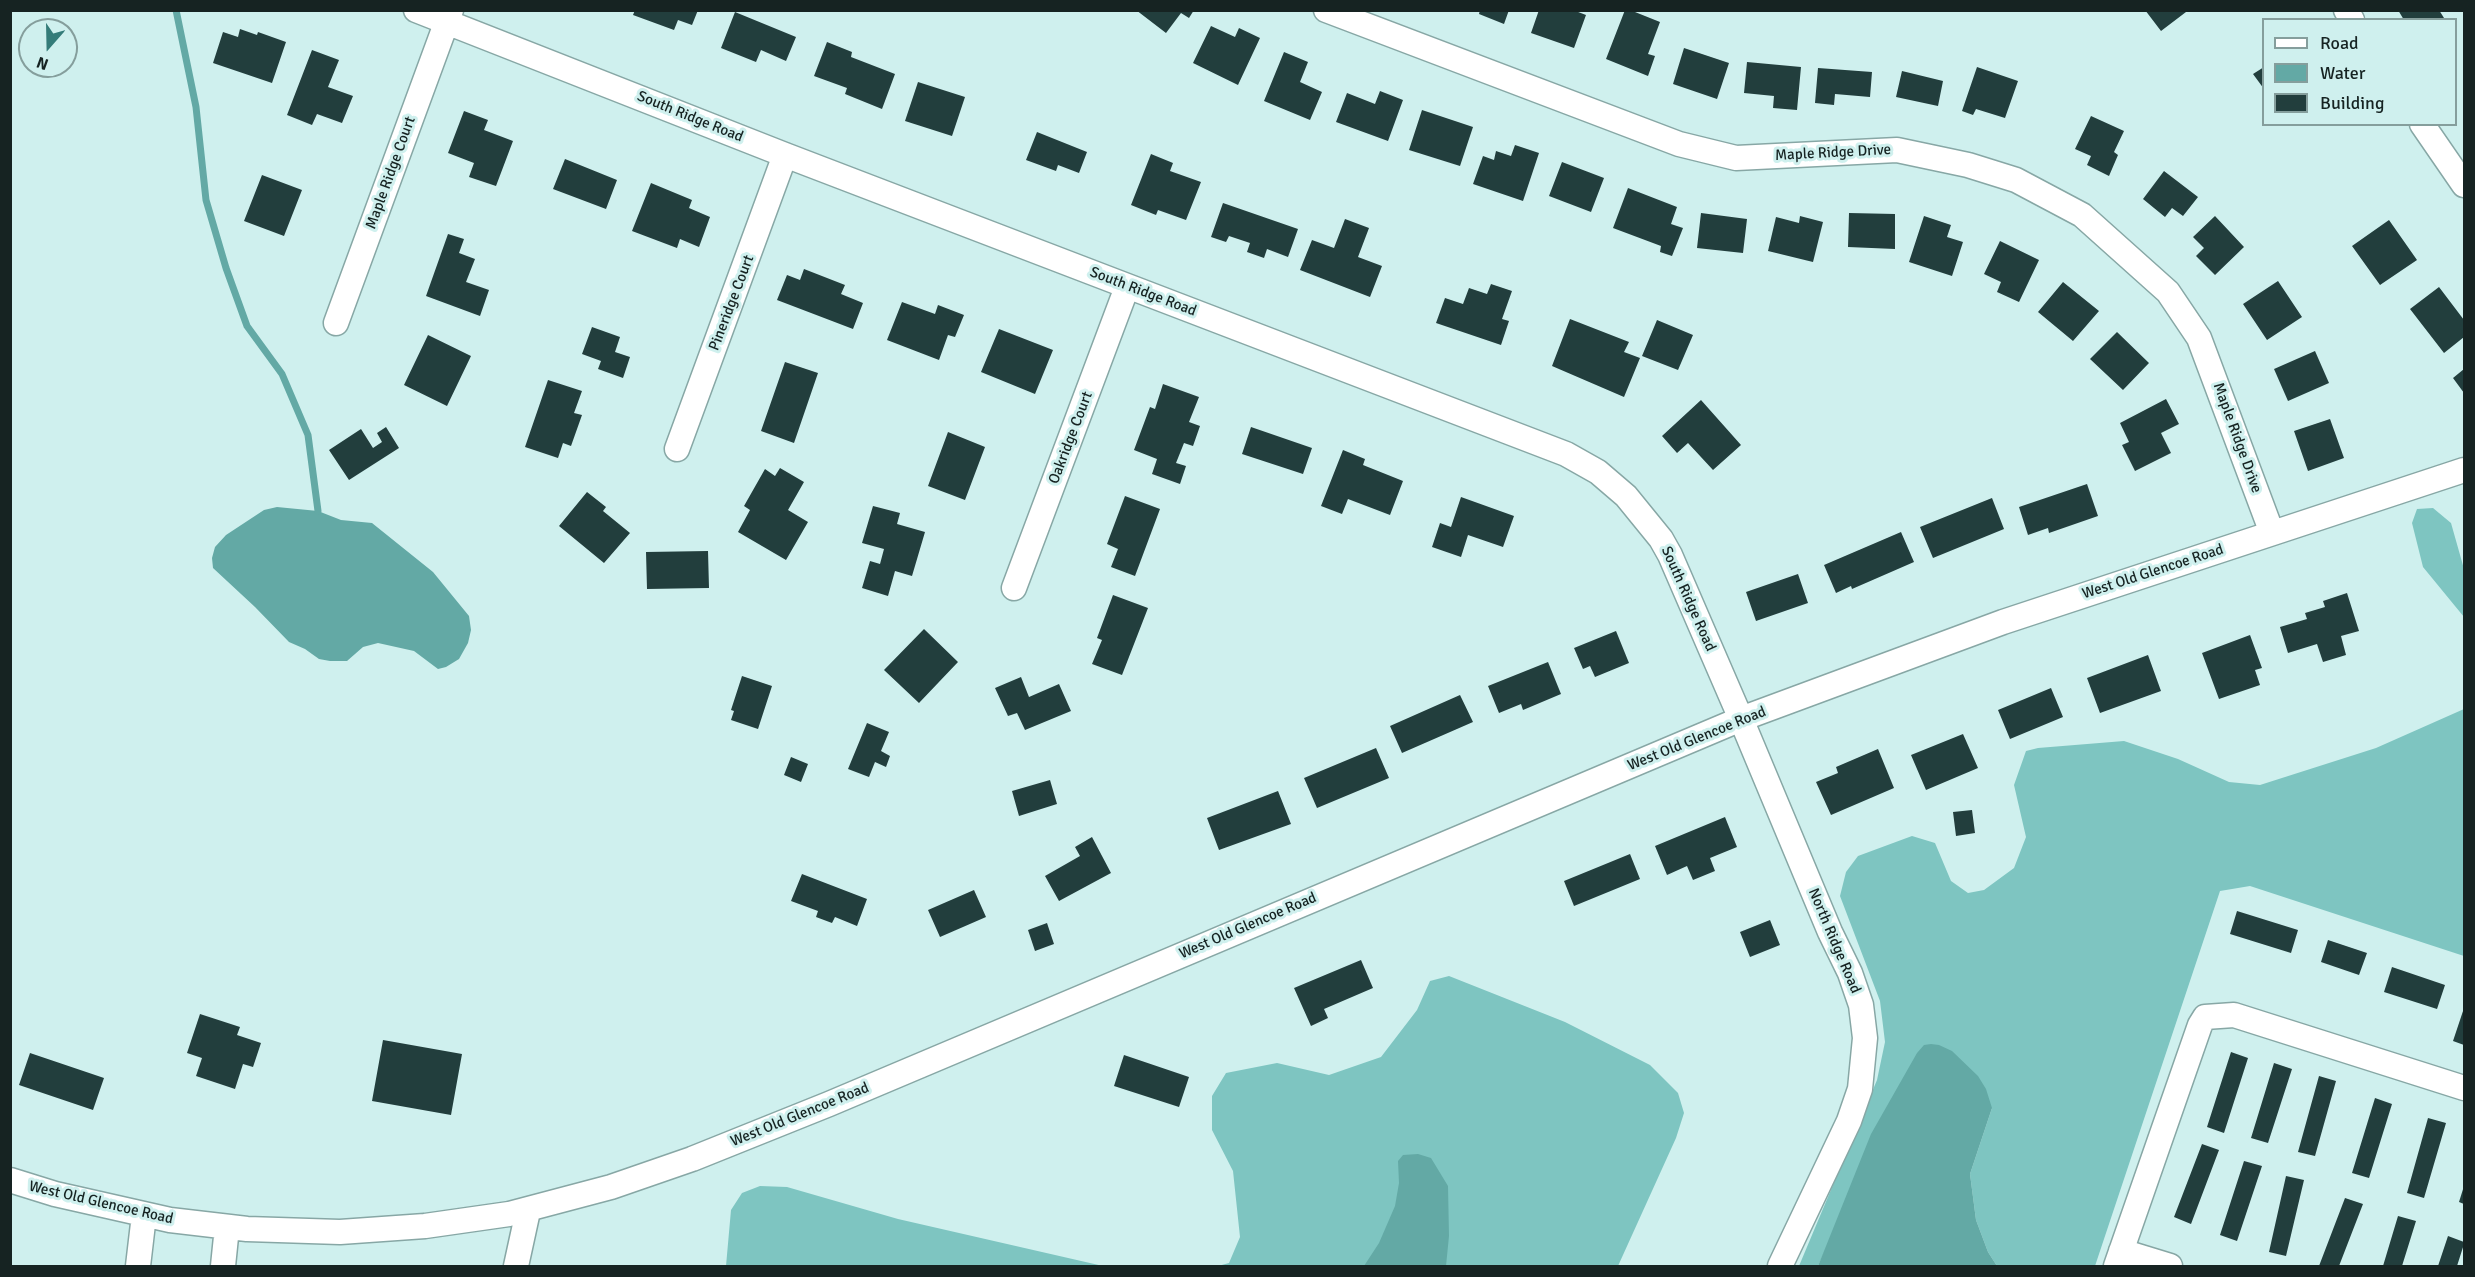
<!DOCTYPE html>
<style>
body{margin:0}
#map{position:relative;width:2475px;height:1277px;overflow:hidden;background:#cff0ee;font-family:Signika,sans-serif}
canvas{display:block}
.frame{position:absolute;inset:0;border:12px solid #162322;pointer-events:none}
.legend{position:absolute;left:2262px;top:18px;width:195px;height:108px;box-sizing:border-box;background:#cff0ee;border:2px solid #859e9c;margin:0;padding:8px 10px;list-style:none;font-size:18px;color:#162322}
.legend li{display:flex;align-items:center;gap:12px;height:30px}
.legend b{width:30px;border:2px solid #859e9c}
.north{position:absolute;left:18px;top:18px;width:60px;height:60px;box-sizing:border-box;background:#cff0ee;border:2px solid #859e9c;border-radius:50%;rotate:200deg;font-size:16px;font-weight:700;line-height:24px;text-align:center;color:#162322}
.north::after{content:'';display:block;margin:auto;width:21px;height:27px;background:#347c79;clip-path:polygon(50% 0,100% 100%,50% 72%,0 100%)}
</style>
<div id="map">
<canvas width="2475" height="1277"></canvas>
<div class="frame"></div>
<ul class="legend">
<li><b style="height:8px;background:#fff"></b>Road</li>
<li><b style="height:16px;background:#63a9a5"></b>Water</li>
<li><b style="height:16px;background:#223e3d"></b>Building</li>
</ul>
<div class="north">N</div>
</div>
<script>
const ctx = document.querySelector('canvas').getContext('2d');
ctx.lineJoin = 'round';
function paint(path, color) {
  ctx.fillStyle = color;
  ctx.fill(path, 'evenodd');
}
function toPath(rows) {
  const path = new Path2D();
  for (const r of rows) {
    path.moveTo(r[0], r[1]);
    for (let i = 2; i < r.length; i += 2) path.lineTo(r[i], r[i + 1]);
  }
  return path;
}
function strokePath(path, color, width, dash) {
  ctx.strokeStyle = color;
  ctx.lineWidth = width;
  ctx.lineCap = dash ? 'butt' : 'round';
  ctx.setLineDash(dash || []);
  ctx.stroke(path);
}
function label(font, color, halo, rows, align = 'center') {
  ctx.font = font + ' Signika,sans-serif';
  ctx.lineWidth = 6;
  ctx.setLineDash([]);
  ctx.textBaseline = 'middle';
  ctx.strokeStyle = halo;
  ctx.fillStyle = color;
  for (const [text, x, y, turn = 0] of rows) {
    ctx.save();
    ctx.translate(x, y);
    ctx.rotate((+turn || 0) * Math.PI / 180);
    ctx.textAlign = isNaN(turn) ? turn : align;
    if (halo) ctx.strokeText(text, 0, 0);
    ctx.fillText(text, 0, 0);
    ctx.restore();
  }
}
const forest = toPath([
 [2433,508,2451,523,2464,569,2464,617,2423,567,2412,523,2417,509],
 [2464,709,2464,956,2250,886,2220,891,2095,1266,1997,1266,1988,1252,1976,1220,1970,1174,1992,1108,1830,1240,1818,1266,1799,1266,1877,1080,1885,1042,1880,1001,1840,896,1846,872,1858,856,1912,836,1935,843,1951,881,1968,893,1984,890,2014,868,2026,837,2014,785,2026,751,2038,748,2124,741,2178,759,2229,782,2260,785,2376,748],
 [1449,976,1565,1022,1650,1065,1678,1093,1684,1113,1676,1138,1618,1266,1218,1266,1229,1263,1240,1237,1233,1171,1212,1130,1212,1096,1226,1073,1277,1063,1329,1075,1381,1057,1417,1010,1430,981],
 [760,1186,787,1187,898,1219,1103,1266,726,1266,731,1210,742,1193]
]);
const water = toPath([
 [277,507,318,511,341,520,372,523,433,572,469,616,471,630,468,643,459,659,446,667,438,669,414,651,378,643,363,647,347,661,330,661,319,659,305,649,289,642,255,607,213,568,212,558,215,547,226,535,264,510],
 [1931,1044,1939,1045,1952,1051,1978,1076,1986,1089,1992,1108,1970,1174,1976,1220,1988,1252,1997,1266,1818,1266,1871,1134,1917,1053,1924,1045],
 [1418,1154,1431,1158,1448,1186,1449,1236,1446,1266,1364,1266,1379,1243,1395,1206,1399,1183,1398,1161,1403,1155]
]);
const stream = toPath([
 [176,10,196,107,206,200,226,268,247,326,282,374,308,435,318,511]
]);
const building = toPath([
 [635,10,698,10,692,25,678,20,674,30,633,15],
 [1136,10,1194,10,1189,18,1181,13,1166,33],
 [1480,10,1509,10,1504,24,1479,14],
 [1539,10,1573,10,1586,15,1574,48,1531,33],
 [1625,10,1630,10,1660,22,1648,54,1655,56,1648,76,1606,59],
 [2145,10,2185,10,2186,12,2161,31],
 [2398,10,2439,10,2444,18,2404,20],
 [735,12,796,37,786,61,761,50,756,62,721,48],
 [1211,26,1235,37,1239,28,1260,38,1238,85,1193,63],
 [240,29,257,35,258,32,286,42,272,83,213,63,223,32,238,37],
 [827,42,852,52,851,57,895,74,882,109,845,94,847,88,814,76],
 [1684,48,1729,63,1717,99,1673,84],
 [312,50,339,60,328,87,353,96,342,123,317,114,312,125,287,115],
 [1284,52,1308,62,1300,82,1322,92,1310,120,1264,101],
 [1747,62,1801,67,1797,110,1773,108,1774,96,1744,93],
 [1977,67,2018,81,2005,118,1976,109,1973,115,1962,111],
 [2264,67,2264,89,2253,74],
 [1818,68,1872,72,1870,97,1835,94,1834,105,1815,103],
 [1902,71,1943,81,1938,106,1896,97],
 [918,82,965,97,952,136,905,121],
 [1380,91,1403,100,1388,141,1336,122,1347,93,1375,104],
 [1422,110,1473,127,1460,166,1409,150],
 [464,111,488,120,484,130,513,141,496,186,469,177,474,163,448,153],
 [2091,116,2124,131,2114,152,2118,155,2109,176,2087,165,2091,156,2075,149],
 [1037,132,1087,152,1079,173,1058,165,1056,171,1026,160],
 [1515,145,1539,153,1523,201,1473,184,1483,156,1494,160,1496,151,1511,156],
 [1151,154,1173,163,1170,171,1201,182,1186,220,1158,210,1156,215,1131,205],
 [565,159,617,180,606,209,553,189],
 [1562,162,1604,178,1591,212,1549,196],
 [2164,171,2198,197,2183,216,2172,208,2165,217,2143,199],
 [262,175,302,190,284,236,244,221],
 [651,183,692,200,689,208,710,217,699,247,680,239,677,248,632,231],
 [1628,188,1677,207,1671,224,1683,228,1672,256,1660,252,1661,246,1613,228],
 [1223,203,1298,229,1288,257,1267,249,1264,258,1247,252,1250,243,1229,236,1226,242,1211,237],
 [1701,213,1747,219,1743,253,1697,248],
 [1849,213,1895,214,1895,249,1848,247],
 [1800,216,1823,222,1813,262,1768,251,1776,217,1799,223],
 [1924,216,1951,225,1947,237,1963,242,1952,276,1909,262],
 [2215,216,2244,247,2215,275,2196,256,2204,248,2193,237],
 [1345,219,1369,228,1358,257,1382,266,1370,297,1300,270,1312,240,1334,248],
 [2389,220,2417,260,2380,285,2352,246],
 [448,234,464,239,459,253,475,259,466,282,489,290,480,316,426,296],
 [2000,241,2039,260,2019,302,1997,292,2001,282,1984,274],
 [804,269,845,285,841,294,863,303,853,329,777,300,787,275,800,280],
 [2278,281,2302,317,2267,340,2243,304],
 [2063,282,2099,311,2073,341,2038,312],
 [1491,284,1512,291,1502,319,1509,321,1501,345,1436,323,1445,298,1463,304,1469,288,1487,294],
 [2439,287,2464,320,2464,337,2444,353,2410,309],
 [902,302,935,314,938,305,964,315,955,337,948,335,939,360,887,340],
 [1570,319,1629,342,1624,352,1640,358,1624,397,1552,366],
 [1657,320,1693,335,1678,370,1642,356],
 [592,327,620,337,615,352,630,357,623,378,598,369,601,361,582,354],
 [999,329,1053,350,1035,394,981,372],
 [2117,332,2149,363,2123,390,2090,359],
 [428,335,471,356,447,406,404,385],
 [2315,351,2329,383,2288,401,2274,369],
 [785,362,818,373,794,443,761,431],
 [2464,369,2464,393,2453,378],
 [548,380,582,391,574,413,582,415,571,446,563,443,558,458,525,447],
 [1163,384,1199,397,1189,422,1200,426,1193,446,1184,443,1176,463,1186,466,1180,484,1152,474,1157,459,1134,450,1150,407,1155,409],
 [2166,399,2179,424,2161,433,2171,453,2135,471,2122,445,2129,442,2120,423],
 [1701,400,1741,445,1713,470,1688,443,1677,453,1662,436],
 [2330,419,2344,458,2308,471,2294,431],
 [386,427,399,448,349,480,329,450,361,429,373,448,382,442,377,433],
 [1251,427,1312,448,1303,474,1242,454],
 [948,432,985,447,965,500,928,486],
 [1343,450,1365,459,1363,465,1403,481,1390,515,1348,499,1342,514,1321,506],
 [780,468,804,482,788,510,808,522,786,560,738,532,750,510,744,506,765,469,775,476],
 [2087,484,2098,516,2049,533,2048,528,2028,535,2019,507],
 [587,492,606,507,603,511,630,533,604,563,559,526],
 [1125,496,1160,509,1135,576,1111,567,1118,549,1107,544],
 [1461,497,1514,516,1503,547,1468,535,1461,557,1432,547,1440,523,1451,527],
 [1992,498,2004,529,1933,558,1920,527],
 [873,506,900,513,897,524,925,532,912,576,895,571,888,596,862,588,870,561,880,564,884,549,862,543],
 [1901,532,1914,562,1852,589,1851,586,1836,593,1824,565],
 [708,551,709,588,647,589,646,552],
 [1798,574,1808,603,1756,621,1746,592],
 [2347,593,2359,631,2341,636,2346,655,2323,662,2317,644,2288,653,2280,627,2307,619,2305,613,2325,607,2323,601],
 [1113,595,1148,608,1122,675,1092,664,1102,640,1097,638],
 [924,629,958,662,919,703,884,670],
 [1616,631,1629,663,1595,677,1590,666,1583,669,1574,648],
 [2250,635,2262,668,2255,670,2260,685,2219,699,2202,653],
 [2148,655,2161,691,2100,713,2087,678],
 [1548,662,1561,694,1523,710,1521,704,1499,713,1488,686],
 [742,676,772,686,758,729,731,720,734,711,731,710],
 [1021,677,1029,697,1059,684,1071,711,1025,730,1017,713,1008,716,995,688],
 [2051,688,2063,717,2010,739,1998,710],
 [1460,695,1473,722,1402,753,1390,726],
 [867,723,889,732,881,751,890,756,886,767,875,762,869,777,848,769],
 [1963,734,1978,768,1926,790,1911,755],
 [1376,748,1389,778,1317,808,1304,778],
 [1878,749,1894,788,1831,815,1816,782,1838,773,1836,767],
 [791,757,808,764,801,782,784,775],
 [1050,780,1057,804,1019,816,1012,791],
 [1278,791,1291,824,1219,850,1207,818],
 [1972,810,1975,833,1956,836,1953,812],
 [1725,817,1737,847,1710,858,1715,871,1693,880,1687,866,1667,875,1655,846],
 [1092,837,1111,873,1059,901,1045,876,1080,856,1075,847],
 [1630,854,1640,879,1574,906,1564,881],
 [802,874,867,899,857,926,835,917,832,923,816,917,818,911,791,901],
 [974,890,986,917,940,937,928,910],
 [2237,911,2298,930,2291,953,2230,934],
 [1770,920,1780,945,1750,957,1740,932],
 [1047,923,1054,944,1035,951,1028,930],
 [2328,940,2367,953,2359,975,2321,962],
 [1361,960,1373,988,1324,1009,1328,1018,1311,1026,1294,988],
 [2392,967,2445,985,2437,1009,2384,992],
 [2464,1008,2464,1045,2453,1041],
 [200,1014,240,1027,237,1035,261,1043,253,1067,243,1064,235,1089,196,1076,202,1058,187,1053],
 [383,1040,462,1054,451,1115,372,1101],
 [2231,1052,2248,1058,2224,1133,2207,1127],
 [30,1053,104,1078,93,1110,19,1085],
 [1124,1055,1189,1077,1179,1107,1114,1086],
 [2274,1063,2292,1069,2268,1143,2251,1138],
 [2319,1076,2336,1081,2315,1156,2298,1152],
 [2375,1098,2392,1104,2369,1178,2352,1173],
 [2428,1118,2446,1123,2424,1198,2407,1193],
 [2202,1144,2219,1150,2191,1224,2174,1217],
 [2244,1161,2262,1166,2237,1241,2220,1235],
 [2286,1176,2304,1180,2286,1256,2269,1252],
 [2464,1186,2464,1204,2459,1202],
 [2345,1198,2363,1204,2339,1266,2319,1266],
 [2398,1216,2416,1221,2402,1266,2383,1266],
 [2448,1236,2464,1242,2464,1244,2457,1266,2438,1266]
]);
const minor = toPath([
 [416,10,785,155,1566,454,1598,472,1626,496,1661,539,1670,555,1741,719,1830,932,1850,973,1861,1005,1865,1038,1860,1089,1849,1121,1780,1266],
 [1326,10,1679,144,1736,158,1897,150,1968,165,2016,180,2082,215,2168,292,2199,338,2272,533],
 [2346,10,2352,20],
 [2422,124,2464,185],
 [336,323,451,10],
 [677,449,785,155],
 [1014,588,1127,287],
 [10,1180,55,1194,170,1220,247,1229,340,1232,425,1226,509,1214,611,1187,692,1159,829,1104,1741,719,2003,622,2464,470],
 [2121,1251,2170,1266],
 [138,1266,144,1215],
 [223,1266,227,1227],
 [516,1266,528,1211],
 [2116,1266,2200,1025,2205,1017,2234,1015,2464,1088]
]);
const streetNames = [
 ["South Ridge Road",690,117,22],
 ["Maple Ridge Drive",1833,153,-3],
 ["Maple Ridge Court",391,173,-70],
 ["South Ridge Road",1143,292,21],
 ["Pineridge Court",732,303,-69],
 ["Oakridge Court",1071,438,-69],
 ["Maple Ridge Drive",2237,438,70],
 ["West Old Glencoe Road",2153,572,-18],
 ["South Ridge Road",1688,599,66],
 ["West Old Glencoe Road",1697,739,-22],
 ["West Old Glencoe Road",1248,926,-23],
 ["North Ridge Road",1834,941,67],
 ["West Old Glencoe Road",800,1115,-22],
 ["West Old Glencoe Road",101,1203,13]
];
paint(forest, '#7ec5c1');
paint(water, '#63a9a5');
strokePath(stream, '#63a9a5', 7);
paint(building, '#223e3d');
strokePath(minor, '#87a7a5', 27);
strokePath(minor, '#fff', 24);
label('15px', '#162322', '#cff0ee', streetNames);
</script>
